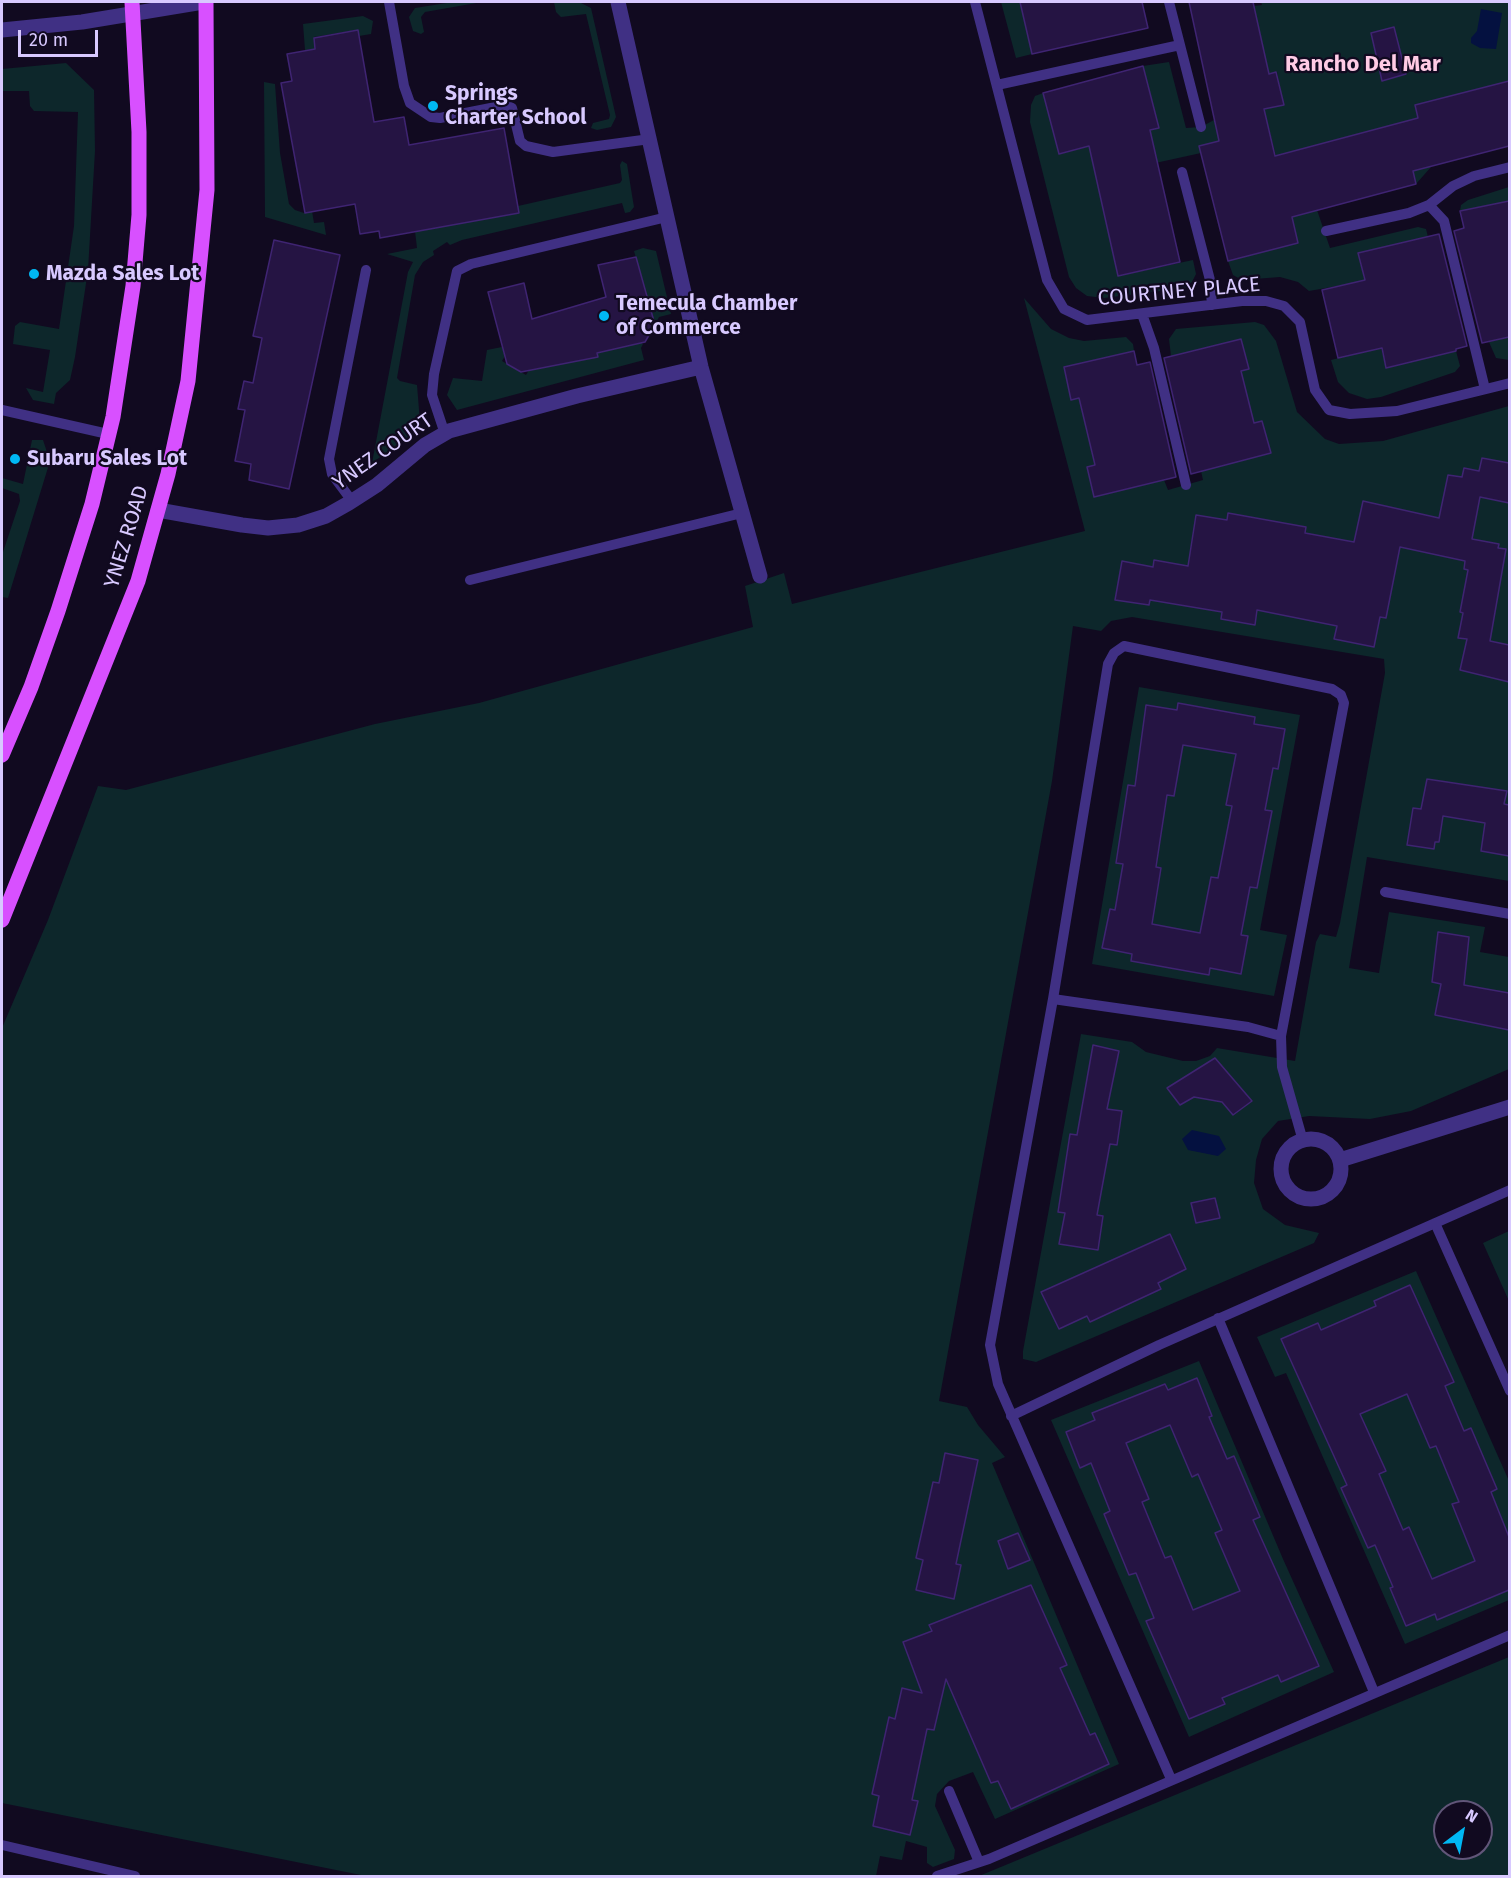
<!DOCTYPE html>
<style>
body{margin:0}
#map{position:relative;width:1511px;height:1878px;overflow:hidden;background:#110a20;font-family:"Fira Sans",sans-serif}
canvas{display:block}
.frame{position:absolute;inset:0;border:3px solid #d8c9ff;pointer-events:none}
.north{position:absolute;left:1433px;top:1800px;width:60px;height:60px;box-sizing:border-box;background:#110a20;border:2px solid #615679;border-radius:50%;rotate:32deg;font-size:16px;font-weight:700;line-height:24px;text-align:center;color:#d8c9ff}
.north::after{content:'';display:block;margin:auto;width:21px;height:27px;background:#00b8f4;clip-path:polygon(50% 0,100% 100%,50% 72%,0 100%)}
.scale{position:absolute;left:18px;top:30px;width:80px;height:27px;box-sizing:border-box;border:3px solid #d8c9ff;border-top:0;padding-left:8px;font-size:18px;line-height:21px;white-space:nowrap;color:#d8c9ff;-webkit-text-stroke:4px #110a20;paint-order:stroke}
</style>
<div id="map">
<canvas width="1511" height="1878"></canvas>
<div class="frame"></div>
<div class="north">N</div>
<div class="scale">20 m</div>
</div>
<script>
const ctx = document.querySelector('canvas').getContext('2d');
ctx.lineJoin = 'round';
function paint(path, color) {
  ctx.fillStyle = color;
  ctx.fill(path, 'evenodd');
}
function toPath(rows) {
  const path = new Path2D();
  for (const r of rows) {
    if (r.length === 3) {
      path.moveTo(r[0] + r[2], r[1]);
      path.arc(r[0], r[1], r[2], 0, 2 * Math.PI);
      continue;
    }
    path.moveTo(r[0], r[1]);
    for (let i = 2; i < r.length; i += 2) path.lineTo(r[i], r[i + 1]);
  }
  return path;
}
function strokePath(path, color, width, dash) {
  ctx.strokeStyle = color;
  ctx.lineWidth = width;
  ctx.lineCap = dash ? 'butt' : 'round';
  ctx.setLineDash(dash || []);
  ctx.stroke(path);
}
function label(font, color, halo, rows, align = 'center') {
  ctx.font = font + ' "Fira Sans",sans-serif';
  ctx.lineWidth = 4.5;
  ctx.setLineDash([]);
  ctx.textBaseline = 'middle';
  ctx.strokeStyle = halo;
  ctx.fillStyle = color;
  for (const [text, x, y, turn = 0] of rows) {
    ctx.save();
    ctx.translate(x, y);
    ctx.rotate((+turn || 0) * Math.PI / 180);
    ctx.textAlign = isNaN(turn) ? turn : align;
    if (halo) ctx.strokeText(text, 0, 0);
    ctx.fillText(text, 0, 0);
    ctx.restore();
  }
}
const green = toPath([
 [453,2,482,2,425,12,421,17,424,32,421,34,413,31,409,17,415,8],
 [554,2,579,2,591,8,616,117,611,127,597,130,591,128,593,123,609,119,610,115,586,14,561,17,556,12],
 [1001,2,1020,2,1032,54,1016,58],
 [1261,2,1509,2,1509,81,1415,106,1431,167,1416,184,1400,123,1317,210,1330,248,1418,227,1426,229,1428,237,1358,253,1386,368,1456,351,1460,366,1455,372,1381,397,1367,399,1349,393,1338,382,1331,360,1359,353,1343,285,1309,291,1298,282,1280,277,1242,280,1233,275,1228,261,1298,243,1269,129,1199,146,1201,153,1096,176,1118,276,1193,260,1196,274,1192,282,1185,288,1104,298,1087,296,1076,288,1069,277,1030,122,1031,105,1035,96,1043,93,1060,154,1159,128,1143,66,1169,62,1186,128,1201,127,1214,120,1283,105,1277,72,1269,74,1254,6,1262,5],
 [363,16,373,21,371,34,359,36,357,30,314,37,315,49,305,50,303,24],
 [66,63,94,90,95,151,88,270,75,357,70,380,56,393,54,404,33,400,26,388,43,392,50,350,13,344,15,326,20,322,59,329,74,226,78,112,34,111,30,106,29,91,2,91,2,69],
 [264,82,275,84,280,153,289,204,295,210,304,213,312,211,314,223,324,222,326,235,265,217],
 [622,161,627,164,632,195,634,207,630,212,625,213,622,203,462,240,450,245,447,242,433,251,434,255,423,262,415,275,397,378,400,381,417,385,420,422,416,431,372,463,408,272,413,262,387,254,417,248,415,231,519,213,518,206,620,183,622,180,620,165],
 [1509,187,1509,201,1460,211,1461,205,1468,200],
 [643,248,656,251,671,314,659,317,657,321,649,316,651,313,634,251],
 [1024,298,1051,329,1069,338,1084,341,1126,337,1133,344,1134,351,1064,367,1071,399,1079,398,1095,465,1087,467,1094,496,1164,480,1168,490,1203,480,1201,471,1270,453,1262,421,1254,423,1241,371,1171,356,1169,339,1176,329,1255,322,1264,325,1276,341,1297,412,1325,439,1339,444,1383,441,1509,406,1509,881,1367,857,1349,968,1379,973,1389,912,1485,927,1480,952,1509,957,1509,1069,1411,1111,1370,1119,1309,1116,1278,1121,1262,1139,1256,1160,1254,1183,1263,1209,1285,1225,1319,1233,1314,1243,1036,1362,1023,1359,1023,1351,1081,1034,1132,1042,1146,1052,1183,1061,1196,1061,1210,1056,1217,1048,1295,1061,1316,942,1320,934,1336,937,1340,923,1385,673,1384,659,1132,617,1111,621,1101,631,1073,626,1052,781,939,1401,967,1407,978,1425,1005,1457,992,1463,1119,1764,995,1819,973,1772,949,1781,937,1794,935,1806,955,1850,954,1859,933,1867,927,1863,927,1847,906,1841,902,1860,880,1856,876,1876,366,1876,2,1803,2,1028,48,920,98,786,126,790,375,724,479,703,753,627,745,586,784,573,792,604,1085,531],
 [1509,337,1509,360,1496,358,1489,342],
 [639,341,643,344,641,348,644,360,457,410,447,395,453,378,482,381,487,350,502,347,505,356,502,361,526,375,529,370,598,357,597,353],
 [32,440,43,440,50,461,8,598,2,597,2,555,20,501,19,494,2,488,2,478,23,484],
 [1139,687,1300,715,1260,930,1287,935,1274,996,1092,964],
 [1509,1231,1509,1301,1483,1243],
 [1416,1271,1509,1481,1509,1600,1405,1644,1286,1373,1275,1377,1257,1337],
 [1199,1361,1283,1559,1334,1672,1189,1737,1051,1420],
 [1509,1657,1509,1876,979,1876],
 [1445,1812,1481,1812,1481,1848,1445,1848]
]);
const water = toPath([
 [1481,9,1502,13,1496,49,1480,48,1471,43,1471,38,1477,31],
 [1192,1130,1219,1136,1226,1149,1218,1156,1188,1150,1182,1139]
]);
const building = toPath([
 [1020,2,1142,2,1148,28,1032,54,1020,2],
 [1189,2,1253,2,1269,74,1276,72,1284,105,1264,109,1275,156,1418,118,1415,105,1509,81,1509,146,1413,171,1416,184,1292,217,1298,243,1228,261,1199,146,1219,141,1189,2],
 [1394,27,1406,74,1382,81,1371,33,1394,27],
 [358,30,374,122,404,117,409,145,504,128,519,213,380,238,379,231,360,234,355,204,305,213,281,83,292,81,287,54,315,49,314,38,358,30],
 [1143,66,1159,128,1150,130,1180,262,1118,276,1089,146,1059,154,1043,93,1143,66],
 [1509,201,1509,337,1482,343,1454,231,1464,228,1460,211,1509,201],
 [1439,234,1467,346,1456,349,1456,351,1386,368,1382,348,1338,358,1322,290,1365,280,1358,253,1439,234],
 [274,240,340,255,289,489,249,480,251,464,235,461,245,410,238,409,244,381,253,383,262,338,253,336,274,240],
 [636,257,655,325,645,342,597,353,598,357,521,372,507,364,488,292,524,283,532,319,606,297,598,265,636,257],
 [1241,339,1249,369,1241,371,1254,423,1262,421,1271,453,1191,474,1164,358,1241,339],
 [1134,351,1137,365,1150,362,1176,477,1094,497,1087,467,1095,465,1079,398,1071,400,1064,367,1134,351],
 [1482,458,1509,463,1509,503,1480,497,1472,539,1499,544,1498,548,1506,549,1490,641,1509,645,1509,682,1460,670,1467,639,1458,638,1463,613,1460,612,1468,570,1464,569,1465,561,1400,547,1386,618,1380,617,1374,647,1334,639,1337,626,1257,610,1255,625,1221,619,1222,612,1150,600,1149,605,1115,600,1122,561,1153,567,1154,560,1188,566,1196,515,1227,520,1228,513,1306,527,1305,533,1354,542,1363,501,1439,518,1448,475,1462,477,1464,468,1479,471,1482,458],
 [1178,703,1255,717,1254,724,1285,729,1278,769,1273,768,1265,810,1272,811,1257,888,1250,887,1241,935,1248,936,1241,974,1210,968,1209,975,1131,961,1132,954,1102,948,1110,909,1115,910,1123,864,1116,863,1128,785,1135,786,1146,705,1177,710,1178,703],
 [1183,745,1236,754,1226,805,1232,806,1218,878,1211,877,1200,933,1152,924,1161,868,1156,867,1167,795,1174,796,1183,745],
 [1427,779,1507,791,1504,804,1509,805,1509,856,1481,851,1485,823,1443,816,1439,842,1435,842,1434,849,1407,845,1413,808,1421,809,1427,779],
 [1438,932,1469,937,1464,985,1509,993,1509,1030,1435,1015,1441,984,1432,982,1438,932],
 [1093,1045,1119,1051,1107,1109,1122,1111,1117,1145,1110,1144,1097,1215,1103,1216,1098,1250,1059,1244,1065,1213,1058,1212,1070,1134,1077,1135,1093,1045],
 [1215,1058,1252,1101,1233,1115,1222,1102,1194,1097,1180,1105,1167,1088,1215,1058],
 [1215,1198,1220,1218,1196,1223,1191,1203,1215,1198],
 [1170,1234,1186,1269,1158,1283,1161,1289,1090,1322,1087,1316,1059,1329,1041,1292,1170,1234],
 [1410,1285,1454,1382,1445,1386,1464,1431,1471,1428,1497,1489,1491,1492,1509,1537,1509,1590,1437,1620,1435,1614,1406,1626,1390,1588,1393,1587,1375,1545,1368,1548,1341,1488,1347,1485,1281,1339,1318,1323,1321,1330,1376,1306,1374,1301,1410,1285],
 [1407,1394,1430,1448,1436,1446,1459,1502,1452,1504,1475,1561,1432,1579,1409,1527,1403,1530,1379,1474,1386,1471,1360,1414,1407,1394],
 [1197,1378,1212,1416,1209,1417,1227,1459,1234,1456,1260,1517,1253,1520,1319,1666,1281,1682,1278,1675,1222,1698,1225,1704,1189,1719,1146,1621,1154,1618,1136,1573,1129,1575,1104,1514,1110,1511,1091,1463,1080,1468,1066,1432,1095,1420,1092,1413,1165,1384,1168,1390,1197,1378],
 [1170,1425,1192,1477,1198,1474,1222,1530,1215,1533,1240,1591,1193,1610,1171,1556,1165,1558,1142,1502,1149,1499,1126,1443,1170,1425],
 [945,1453,978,1460,956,1564,961,1565,954,1599,916,1590,923,1560,916,1558,933,1482,939,1483,945,1453],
 [1018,1533,1030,1560,1008,1569,998,1541,1018,1533],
 [1031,1585,1067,1665,1060,1668,1090,1735,1095,1733,1109,1764,1011,1809,998,1781,991,1783,946,1679,934,1730,927,1729,912,1800,918,1801,910,1835,873,1826,879,1796,872,1794,889,1717,895,1719,902,1688,922,1693,903,1642,932,1631,929,1625,1031,1585]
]);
const service = toPath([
 [389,2,404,86,410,103,431,117,440,118,506,105,512,108,520,141,526,146,553,152,650,139],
 [975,2,1047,280,1064,309,1087,320,1242,301,1266,301,1284,306,1300,322,1315,390,1329,410,1350,414,1397,411,1510,383],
 [1169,2,1201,127],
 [997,85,1180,45],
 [1182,172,1210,280,1212,305],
 [1429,205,1444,221,1485,389],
 [1326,231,1409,213,1429,205,1453,186,1474,176,1510,167],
 [1142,314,1154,348,1186,485],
 [2,410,108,434],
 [445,434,432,395,434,374,457,271,471,264,667,217],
 [352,501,332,474,329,459,366,270],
 [470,580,742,513],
 [1385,892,1510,914],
 [1053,999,1248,1027,1281,1036],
 [1435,1223,1510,1391],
 [1218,1318,1374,1692],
 [1011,1416,1159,1345,1510,1190],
 [1171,1779,998,1384,990,1345,1053,999,1108,664,1114,653,1124,646,1332,689,1341,695,1344,703,1281,1036,1282,1067,1303,1141],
 [949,1791,979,1862],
 [2,1845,135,1876],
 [937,1876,989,1859,1510,1635]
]);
const minor = toPath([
 [618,2,701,367,760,576],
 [2,30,82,22,203,2],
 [158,510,242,525,268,528,298,525,326,516,349,503,377,485,425,445,449,431,577,396,701,367],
 [1311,1169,30],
 [1340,1160,1510,1107]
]);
const primary = toPath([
 [2,755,31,687,58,611,92,504,113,417,133,286,139,215,139,132,132,2],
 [2,920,138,581,168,474,188,381,207,190,206,2]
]);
const markers = [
 [433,106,6,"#00b8f4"],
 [34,274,6,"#00b8f4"],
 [604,316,6,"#00b8f4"],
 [15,459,6,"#00b8f4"]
];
const poiNames = [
 ["Springs",445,94],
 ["Charter School",445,118],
 ["Mazda Sales Lot",46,274],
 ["Temecula Chamber",616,304],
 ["of Commerce",616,328],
 ["Subaru Sales Lot",27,459]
];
const streetNames = [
 ["COURTNEY PLACE",1179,292,-5],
 ["YNEZ COURT",383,452,-35],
 ["YNEZ ROAD",127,537,-73]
];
const neighbourhoodNames = [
 ["Rancho Del Mar",1363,65]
];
paint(green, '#0d272b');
paint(water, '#041140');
paint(building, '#251443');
strokePath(building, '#3f2472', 1.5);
strokePath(service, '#403084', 10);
strokePath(minor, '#403084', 15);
strokePath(primary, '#d850ff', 15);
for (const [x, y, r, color] of markers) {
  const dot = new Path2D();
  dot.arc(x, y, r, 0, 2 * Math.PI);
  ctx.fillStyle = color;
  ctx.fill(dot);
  strokePath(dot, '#110a20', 2);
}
label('bold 21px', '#d8c9ff', '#110a20', poiNames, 'left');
label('21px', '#d8c9ff', '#110a20', streetNames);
label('bold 22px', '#ffcbe5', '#110a20', neighbourhoodNames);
</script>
